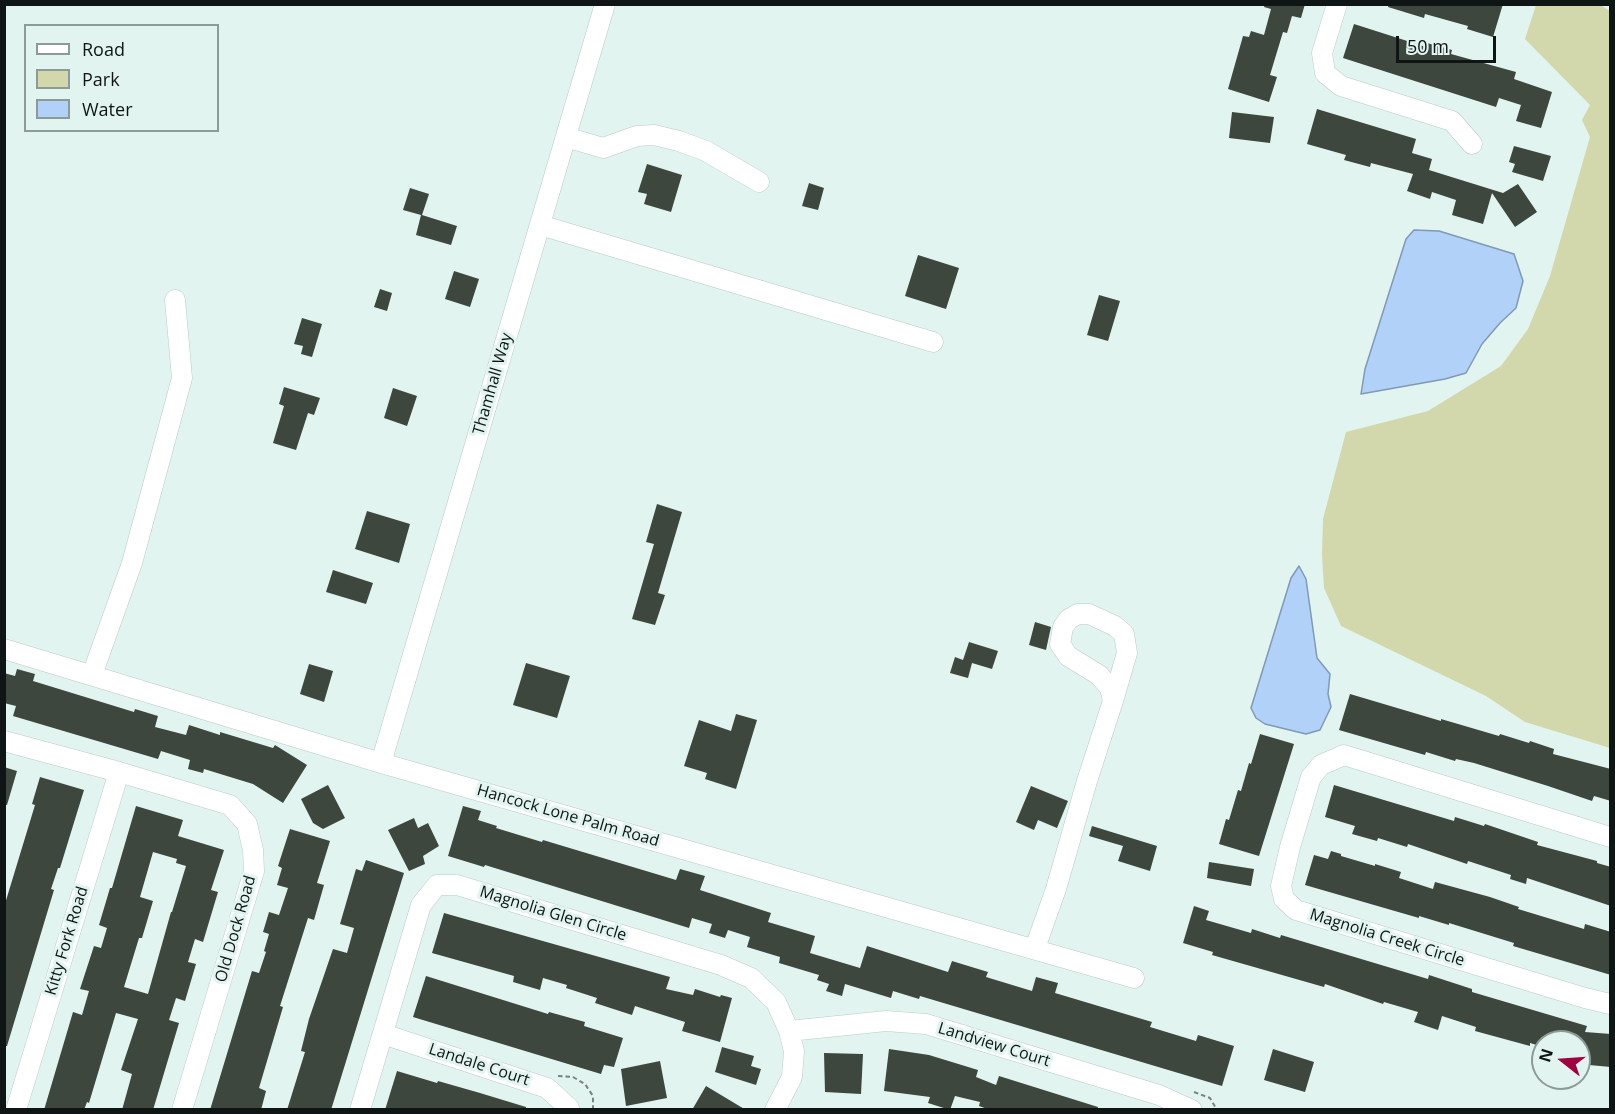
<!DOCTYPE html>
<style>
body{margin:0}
#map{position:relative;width:1615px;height:1114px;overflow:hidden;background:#e1f4f0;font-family:"Open Sans",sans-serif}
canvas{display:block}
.frame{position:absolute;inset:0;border:6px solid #0f1514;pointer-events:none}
.legend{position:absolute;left:24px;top:24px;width:195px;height:108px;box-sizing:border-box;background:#e1f4f0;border:2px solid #8d9b98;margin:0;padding:8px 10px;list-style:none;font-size:18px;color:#0f1514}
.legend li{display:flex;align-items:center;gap:12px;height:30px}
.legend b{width:30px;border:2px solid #8d9b98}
.north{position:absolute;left:1531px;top:1030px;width:60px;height:60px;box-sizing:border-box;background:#e1f4f0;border:2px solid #8d9b98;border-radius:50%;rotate:287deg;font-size:16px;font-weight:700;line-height:24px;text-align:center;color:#0f1514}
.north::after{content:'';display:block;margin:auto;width:21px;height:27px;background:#a00241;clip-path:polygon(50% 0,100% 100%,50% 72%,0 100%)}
.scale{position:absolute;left:1396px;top:36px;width:100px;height:27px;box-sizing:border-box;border:3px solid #0f1514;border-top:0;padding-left:8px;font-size:18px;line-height:21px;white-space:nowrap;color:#0f1514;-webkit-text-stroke:4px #e1f4f0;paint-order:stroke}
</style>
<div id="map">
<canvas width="1615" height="1114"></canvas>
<div class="frame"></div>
<ul class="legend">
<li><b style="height:8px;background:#fff"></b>Road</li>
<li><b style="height:16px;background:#d2d7ac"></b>Park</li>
<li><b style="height:16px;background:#b1d1f8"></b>Water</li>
</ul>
<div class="north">N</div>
<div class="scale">50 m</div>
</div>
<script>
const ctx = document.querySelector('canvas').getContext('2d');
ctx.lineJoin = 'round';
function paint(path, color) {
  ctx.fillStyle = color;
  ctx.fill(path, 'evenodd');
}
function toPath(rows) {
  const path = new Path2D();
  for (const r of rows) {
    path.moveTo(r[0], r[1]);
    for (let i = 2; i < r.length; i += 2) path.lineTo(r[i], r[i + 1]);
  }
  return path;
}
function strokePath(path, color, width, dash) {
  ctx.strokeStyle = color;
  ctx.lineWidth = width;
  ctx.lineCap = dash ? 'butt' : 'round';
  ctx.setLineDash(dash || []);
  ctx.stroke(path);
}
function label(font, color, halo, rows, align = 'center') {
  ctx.font = font + ' "Open Sans",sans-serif';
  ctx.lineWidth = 6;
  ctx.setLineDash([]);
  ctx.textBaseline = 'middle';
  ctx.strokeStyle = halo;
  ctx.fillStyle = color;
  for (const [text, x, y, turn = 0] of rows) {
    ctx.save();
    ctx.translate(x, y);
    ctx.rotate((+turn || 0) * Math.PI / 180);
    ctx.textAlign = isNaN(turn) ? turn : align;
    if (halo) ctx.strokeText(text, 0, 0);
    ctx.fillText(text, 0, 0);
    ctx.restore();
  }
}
const green = toPath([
 [1536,5,1600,5,1610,11,1610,748,1525,722,1486,696,1341,626,1324,588,1322,555,1323,519,1346,432,1428,411,1501,366,1528,329,1550,276,1590,137,1582,120,1590,105,1525,39]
]);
const water = toPath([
 [1414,230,1439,231,1514,254,1523,281,1516,308,1500,323,1482,344,1466,373,1445,379,1361,394,1365,369,1406,239,1414,230],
 [1299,566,1306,579,1317,658,1330,674,1328,694,1331,707,1320,730,1306,734,1265,724,1256,718,1251,708,1291,578,1299,566]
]);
const building = toPath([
 [1265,4,1305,4,1301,18,1292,16,1287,33,1283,32,1270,75,1277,77,1269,102,1228,89,1243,36,1249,37,1251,31,1264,35,1271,9,1264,7],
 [1389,4,1503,4,1493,37,1467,29,1468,26,1425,14,1424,18,1388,7],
 [1354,24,1426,47,1427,43,1452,50,1451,54,1516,72,1514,79,1552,92,1541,128,1516,121,1521,105,1499,98,1496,107,1343,58],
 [1317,109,1416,139,1412,153,1432,159,1429,170,1503,193,1518,184,1537,212,1515,227,1492,193,1483,224,1452,215,1456,200,1432,192,1430,199,1407,191,1413,174,1371,163,1370,167,1344,160,1346,155,1307,144],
 [1232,112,1274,117,1270,143,1229,138],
 [1514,146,1551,156,1543,181,1512,172,1515,164,1509,162],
 [647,164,682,175,671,212,644,204,647,194,638,192],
 [809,183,824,188,818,210,802,206],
 [410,188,429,194,422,215,457,226,451,245,416,235,421,215,403,210],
 [918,255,959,268,946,309,905,296],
 [454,271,479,279,470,307,445,299],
 [380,289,392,293,387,311,374,307],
 [1099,295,1120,301,1108,341,1087,335],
 [302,318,322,324,312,357,301,354,303,346,294,344],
 [284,387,320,398,314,415,308,413,296,450,273,443,284,406,279,404],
 [393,388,417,396,407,426,384,418],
 [657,504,682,512,658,593,665,595,655,625,632,619,654,544,646,542],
 [367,511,410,524,399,563,355,549],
 [333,570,373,583,366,604,326,592],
 [1035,622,1051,627,1046,650,1029,645],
 [969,642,998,651,992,669,972,663,968,678,950,673,955,657,963,660],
 [526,663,570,676,557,718,513,705],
 [309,664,333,671,324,702,300,694],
 [17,669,35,674,33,681,134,712,135,709,158,716,155,727,186,735,189,725,220,735,220,732,273,748,275,745,307,765,283,803,253,784,204,769,203,773,188,769,190,760,161,751,158,759,13,716,16,706,4,703,4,673,15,676],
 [1350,694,1441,721,1441,719,1499,736,1500,734,1529,743,1530,741,1554,749,1553,754,1611,769,1611,801,1594,796,1592,801,1548,786,1474,763,1456,759,1455,761,1426,752,1425,755,1339,730],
 [736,714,757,720,736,789,705,779,707,773,684,766,699,720,731,731],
 [1260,734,1294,744,1259,856,1219,844,1226,819,1229,820,1238,790,1241,791,1249,763,1251,764],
 [4,767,17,771,7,805,4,804],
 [40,777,84,790,60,868,58,868,51,889,54,890,7,1046,4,1046,4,907,35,805,32,804],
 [328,785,345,818,323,829,313,823,301,799],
 [1334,785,1454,821,1455,817,1484,826,1485,824,1538,842,1537,845,1597,861,1597,863,1611,867,1611,906,1527,878,1526,884,1510,879,1511,875,1468,861,1467,864,1408,844,1407,847,1378,838,1377,841,1352,834,1355,826,1325,817],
 [1031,786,1068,801,1057,828,1038,820,1034,830,1016,822],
 [136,806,183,820,178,836,224,850,211,890,218,892,203,942,195,939,188,962,196,964,185,1001,176,998,169,1020,179,1023,153,1110,122,1110,132,1074,121,1070,138,1019,116,1013,89,1103,87,1102,84,1110,44,1110,73,1012,82,1015,89,991,80,989,94,946,101,948,107,928,99,925,110,888,112,888],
 [153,852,177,859,176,863,186,866,172,912,171,912,148,994,124,987,139,938,142,938,153,901,140,897],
 [463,806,481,811,478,820,497,826,496,828,542,842,543,840,676,880,680,869,705,876,700,890,771,913,768,922,815,936,810,953,860,968,867,946,948,972,952,961,988,972,986,977,1032,991,1036,977,1058,983,1055,993,1152,1022,1150,1027,1196,1041,1198,1035,1234,1046,1222,1086,920,996,919,999,893,991,891,998,845,984,842,996,826,991,829,984,817,980,819,975,779,963,780,957,747,947,750,937,728,930,725,938,709,933,712,924,692,918,689,928,485,865,484,867,448,856],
 [414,818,418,828,428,823,439,846,423,856,425,864,409,871,388,830],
 [1092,826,1157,846,1150,871,1118,861,1123,846,1089,836],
 [290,829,330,841,317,883,324,885,314,920,308,918,280,1006,283,1007,259,1088,266,1091,261,1110,210,1110,252,971,259,973,266,952,264,951,269,934,263,932,269,912,279,915,288,888,277,885,282,868,278,866],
 [1331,851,1341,854,1341,856,1375,866,1375,864,1401,872,1399,878,1433,889,1435,882,1490,897,1519,907,1518,909,1584,929,1585,924,1611,932,1611,975,1513,946,1514,943,1449,923,1449,925,1419,916,1419,918,1305,885,1314,855,1328,859],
 [366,860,404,873,331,1110,287,1110,305,1052,301,1051,309,1019,333,949,347,953,354,928,340,924,356,869,362,871],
 [1209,862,1254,869,1251,886,1207,878],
 [1194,906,1209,911,1206,920,1251,933,1252,929,1280,938,1281,935,1428,979,1429,975,1472,989,1472,992,1587,1026,1585,1032,1611,1034,1611,1067,1589,1065,1579,1062,1579,1042,1543,1042,1543,1047,1530,1043,1530,1046,1475,1031,1476,1027,1442,1016,1438,1030,1414,1022,1418,1012,1384,1002,1383,1004,1325,984,1324,987,1212,955,1213,952,1183,943],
 [444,913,670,977,666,989,693,995,695,989,720,997,721,995,732,998,720,1042,682,1031,685,1022,635,1006,632,1015,595,1003,597,998,566,988,567,985,543,978,540,990,513,982,514,976,432,953],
 [426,976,548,1014,549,1012,585,1022,584,1026,623,1038,614,1067,604,1065,601,1074,413,1017],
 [722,1047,754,1056,751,1066,761,1069,756,1085,715,1072],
 [889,1049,929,1055,978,1070,976,1077,996,1085,999,1076,1098,1107,1097,1110,990,1110,979,1106,980,1102,955,1096,950,1110,928,1103,930,1097,884,1091],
 [1273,1049,1314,1062,1305,1092,1264,1080],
 [824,1053,863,1054,861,1094,825,1092],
 [660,1061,667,1098,626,1106,621,1069],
 [397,1071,437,1083,438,1081,480,1093,526,1107,526,1110,385,1110],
 [706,1086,746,1110,692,1110]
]);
const path = toPath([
 [558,1076,573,1077,585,1084,593,1096,593,1110],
 [1194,1092,1210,1098,1217,1110]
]);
const minor = toPath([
 [1337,4,1322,53,1325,73,1341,86,1452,121,1472,144],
 [566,137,603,148,637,136,654,135,679,141,706,151,759,182],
 [540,225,933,342],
 [4,649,381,763,1134,978],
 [92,675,132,563,182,378,175,300],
 [4,741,119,772,230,805,247,824,253,850,254,871,182,1110],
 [381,763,605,4],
 [1610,837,1344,755,1321,765,1311,777,1290,847,1281,886,1284,899,1296,910,1585,998,1610,1004],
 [1035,948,1056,889,1087,781,1113,701,1110,688,1099,675,1068,656,1060,644,1063,627,1069,619,1078,614,1089,614,1115,626,1124,634,1127,653,1113,701],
 [789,1031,886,1021,926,1024,1159,1095,1192,1110],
 [383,1034,547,1088,569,1108],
 [16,1110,119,772],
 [360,1110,421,905,437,885,457,885,721,965,751,978,776,1002,789,1031,794,1051,792,1077,775,1110]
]);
const streetNames = [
 ["Thamhall Way",493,384,-74],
 ["Hancock Lone Palm Road",568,816,16],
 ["Magnolia Glen Circle",553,914,17],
 ["Old Dock Road",236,929,-74],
 ["Magnolia Creek Circle",1387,938,17],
 ["Kitty Fork Road",67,941,-73],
 ["Landview Court",994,1045,17],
 ["Landale Court",479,1065,18]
];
paint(green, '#d2d7ac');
paint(water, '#b1d1f8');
strokePath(water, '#8099b4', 1.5);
paint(building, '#3d473e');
strokePath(minor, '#bacbc8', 21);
strokePath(path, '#788482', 2, [4.5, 3]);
strokePath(minor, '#fff', 20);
label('16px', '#0f1514', '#e1f4f0', streetNames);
</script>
